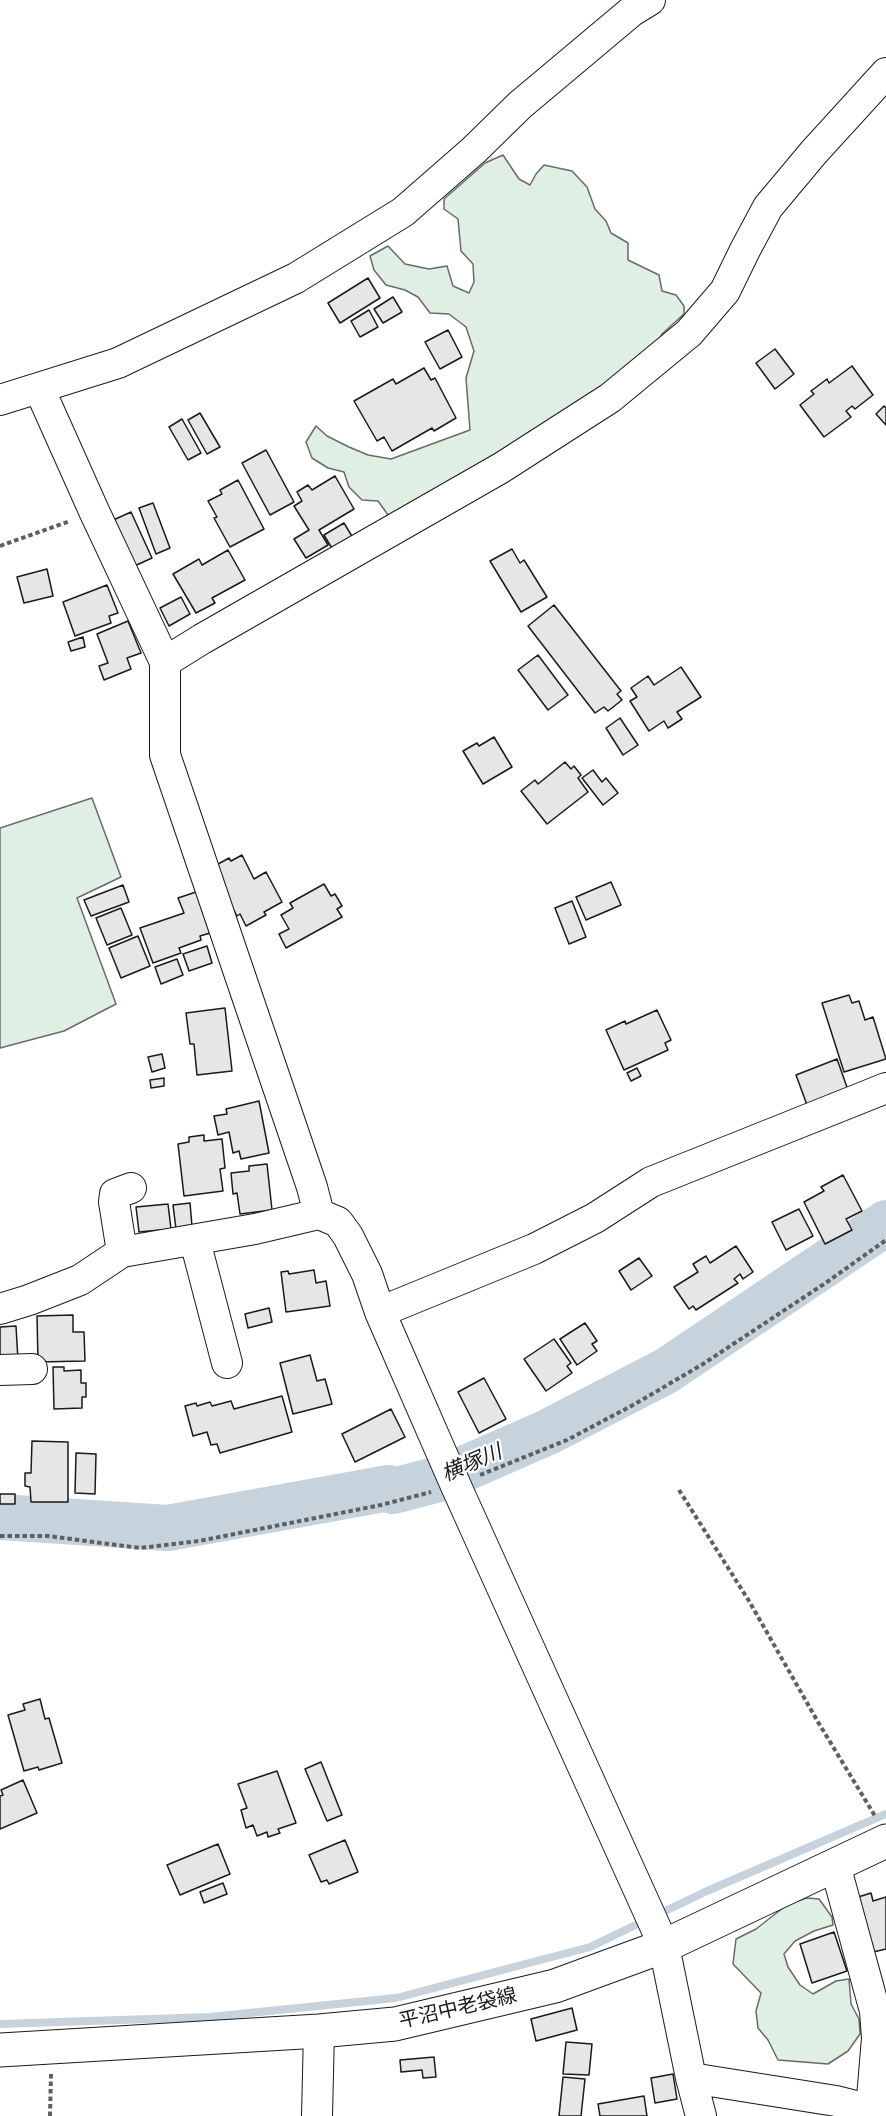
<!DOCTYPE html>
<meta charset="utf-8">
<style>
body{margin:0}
canvas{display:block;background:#fff}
</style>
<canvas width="886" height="2116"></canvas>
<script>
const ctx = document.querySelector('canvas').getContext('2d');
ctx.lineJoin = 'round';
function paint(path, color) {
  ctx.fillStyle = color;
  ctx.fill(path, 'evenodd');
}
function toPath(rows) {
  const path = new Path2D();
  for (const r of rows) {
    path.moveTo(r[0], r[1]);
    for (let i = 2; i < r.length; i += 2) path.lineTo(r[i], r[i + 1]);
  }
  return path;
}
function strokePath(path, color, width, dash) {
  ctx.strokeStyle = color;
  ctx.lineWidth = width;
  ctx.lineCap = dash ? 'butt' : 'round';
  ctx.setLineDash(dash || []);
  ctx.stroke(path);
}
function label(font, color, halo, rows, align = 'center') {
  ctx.font = font + ' "Archivo Narrow","Noto Sans JP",sans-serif';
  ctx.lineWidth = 4.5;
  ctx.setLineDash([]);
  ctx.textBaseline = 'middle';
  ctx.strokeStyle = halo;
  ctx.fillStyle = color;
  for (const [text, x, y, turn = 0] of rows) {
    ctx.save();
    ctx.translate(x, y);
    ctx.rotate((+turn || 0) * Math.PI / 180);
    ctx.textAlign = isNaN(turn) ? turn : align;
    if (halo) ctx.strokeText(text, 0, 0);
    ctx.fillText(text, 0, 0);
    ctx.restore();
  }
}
const green = toPath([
 [503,155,519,179,530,185,536,174,544,165,572,171,587,187,595,209,606,221,611,233,628,243,628,260,659,275,662,291,676,295,684,306,684,314,662,334,653,350,602,391,391,519,378,501,362,500,349,487,344,472,328,468,312,458,306,442,316,426,327,436,349,447,368,455,391,459,470,430,466,378,474,351,466,327,449,314,430,313,418,297,405,290,386,285,374,270,370,256,388,246,405,264,429,269,447,266,453,286,469,293,474,282,473,264,461,251,458,219,444,209,444,199,485,163,503,155],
 [92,798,121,877,77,898,116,1004,64,1031,0,1048,0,828,92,798],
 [807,1898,819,1899,832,1917,833,1925,814,1931,795,1941,784,1954,788,1967,800,1985,813,1994,836,1981,849,1979,851,2004,859,2019,860,2034,848,2051,828,2064,778,2060,768,2040,758,2028,756,2011,761,1993,733,1964,736,1939,756,1929,788,1904,807,1898]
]);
const stream = toPath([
 [657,1915,707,1891,886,1814],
 [0,2024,210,2017,396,1998,590,1947,646,1920]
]);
const river = toPath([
 [0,1517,168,1528,389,1488,393,1491,443,1478,548,1432,666,1371,886,1223]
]);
const building = toPath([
 [368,278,380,298,340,323,328,303,368,278],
 [393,297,402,312,383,323,374,309,393,297],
 [369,310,378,327,360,337,351,321,369,310],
 [448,330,462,357,440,369,425,342,448,330],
 [775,349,794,374,775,389,756,363,775,349],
 [852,366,873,395,855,409,852,406,846,411,851,417,824,437,800,405,814,394,811,391,827,379,829,383,852,366],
 [424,368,431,380,435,378,456,418,434,431,432,428,392,451,384,437,377,441,354,401,393,379,396,384,424,368],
 [884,406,886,408,886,425,876,414,884,406],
 [200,413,220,447,207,454,188,420,200,413],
 [182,419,201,453,188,460,169,427,182,419],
 [266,450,294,502,270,515,242,463,266,450],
 [335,476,354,509,319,530,328,545,306,558,294,539,309,530,294,506,302,501,297,492,308,485,312,490,335,476],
 [238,480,264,529,230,547,214,518,217,517,208,501,222,494,220,490,238,480],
 [153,503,170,548,156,554,139,508,153,503],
 [131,512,152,558,130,568,109,522,131,512],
 [344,523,353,538,333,550,324,535,344,523],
 [512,549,520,563,524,560,547,597,521,612,490,561,512,549],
 [228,550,245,580,212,598,215,603,196,613,173,574,199,559,202,565,228,550],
 [47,569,53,596,24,603,17,577,47,569],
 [107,585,118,613,109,616,111,623,75,636,63,602,107,585],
 [181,597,190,614,169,626,160,608,181,597],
 [554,605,621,691,617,694,622,700,608,711,604,707,595,713,528,626,554,605],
 [128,621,141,653,127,658,131,669,104,680,99,666,108,663,97,634,128,621],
 [83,637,85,647,71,651,68,642,83,637],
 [538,655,568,695,548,710,518,670,538,655],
 [681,667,701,697,677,712,682,719,668,728,664,721,649,731,630,701,637,697,631,688,648,676,654,685,681,667],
 [620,718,638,745,623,755,606,728,620,718],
 [494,737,512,767,483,784,463,751,477,743,479,746,494,737],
 [565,762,571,769,574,766,581,775,578,778,588,792,547,824,521,791,535,780,538,784,565,762],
 [593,770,602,782,606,778,618,793,603,805,582,778,593,770],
 [242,855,254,879,266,872,282,902,264,912,266,915,246,926,240,914,237,916,211,868,229,858,231,861,242,855],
 [611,882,621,905,586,920,576,897,611,882],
 [324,884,331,896,335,894,342,906,337,909,342,917,286,948,279,934,289,929,281,915,293,908,290,903,324,884],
 [123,885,129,902,91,916,84,900,123,885],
 [196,892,210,933,200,936,201,940,179,948,181,953,153,963,140,928,184,913,178,898,196,892],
 [572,901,586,937,569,944,555,908,572,901],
 [121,908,132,935,107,945,96,918,121,908],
 [138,936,150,966,121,978,109,948,138,936],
 [207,946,212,963,189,971,183,954,207,946],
 [177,959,183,975,161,984,155,967,177,959],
 [849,995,852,1003,859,1001,865,1020,873,1017,886,1059,844,1072,822,1003,849,995],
 [225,1008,232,1071,197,1075,194,1044,190,1044,186,1013,225,1008],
 [657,1010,671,1040,665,1043,668,1050,624,1070,606,1030,625,1021,626,1024,657,1010],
 [162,1054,165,1068,152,1072,148,1057,162,1054],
 [837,1059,848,1090,807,1105,796,1075,837,1059],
 [637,1068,641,1076,631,1081,627,1073,637,1068],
 [164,1078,164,1086,151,1088,150,1080,164,1078],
 [259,1101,269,1153,241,1159,239,1151,233,1153,229,1132,218,1135,214,1116,227,1114,226,1109,259,1101],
 [204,1135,204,1141,222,1139,225,1168,220,1169,223,1191,184,1196,178,1144,189,1142,189,1137,204,1135],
 [267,1164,272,1210,240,1214,237,1193,233,1194,231,1173,249,1171,249,1166,267,1164],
 [843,1175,862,1211,846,1219,852,1230,825,1244,804,1202,824,1191,821,1187,843,1175],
 [190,1203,192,1226,176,1229,173,1205,190,1203],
 [168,1204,171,1229,139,1232,136,1207,168,1204],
 [799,1209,813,1236,786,1250,772,1222,799,1209],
 [736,1246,753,1272,743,1279,740,1274,734,1279,738,1283,696,1310,693,1306,689,1309,674,1287,698,1272,693,1264,706,1256,710,1263,736,1246],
 [639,1258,652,1276,631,1290,619,1271,639,1258],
 [314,1270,316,1283,326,1281,330,1306,286,1312,281,1272,288,1271,289,1274,314,1270],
 [269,1308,272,1322,248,1328,245,1314,269,1308],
 [73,1315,73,1332,84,1332,85,1361,38,1362,37,1316,73,1315],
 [585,1323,597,1341,592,1344,597,1351,577,1365,560,1339,585,1323],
 [16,1326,18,1360,0,1362,0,1327,16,1326],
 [554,1339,571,1363,567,1366,572,1373,546,1391,524,1359,554,1339],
 [310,1355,317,1381,325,1379,332,1404,293,1414,280,1363,310,1355],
 [53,1367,64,1367,64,1371,81,1370,81,1383,86,1383,86,1397,82,1397,82,1408,54,1409,53,1367],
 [484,1378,506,1419,479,1433,458,1392,484,1378],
 [282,1396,292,1432,220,1453,217,1444,211,1445,207,1432,193,1436,185,1406,196,1403,197,1406,210,1402,212,1406,231,1401,234,1409,282,1396],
 [391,1409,405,1437,355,1462,342,1434,391,1409],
 [32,1441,68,1442,68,1502,31,1502,30,1487,25,1486,25,1473,31,1473,32,1441],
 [76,1453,96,1454,95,1494,75,1493,76,1453],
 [0,1494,15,1494,15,1504,0,1504,0,1494],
 [40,1699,45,1719,49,1718,62,1763,39,1770,38,1767,24,1771,8,1715,25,1710,23,1704,40,1699],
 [321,1762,342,1815,327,1821,305,1769,321,1762],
 [277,1771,296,1823,278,1829,280,1833,268,1837,267,1832,257,1836,253,1825,246,1828,241,1810,247,1808,238,1784,277,1771],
 [23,1780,37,1813,0,1829,0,1796,3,1795,1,1790,23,1780],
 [345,1840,358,1872,329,1884,327,1880,321,1882,309,1855,345,1840],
 [218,1844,230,1874,180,1895,167,1865,218,1844],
 [223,1883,227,1894,204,1903,200,1892,223,1883],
 [871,1893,873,1901,886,1897,886,1949,869,1953,855,1898,871,1893],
 [834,1932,847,1971,812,1983,800,1944,834,1932],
 [572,2008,577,2030,536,2041,531,2019,572,2008],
 [566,2042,592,2044,589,2075,563,2074,566,2042],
 [434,2057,436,2077,423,2078,422,2070,401,2072,400,2060,434,2057],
 [673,2074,677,2099,655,2103,651,2078,673,2074],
 [563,2077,585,2079,581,2116,559,2116,563,2077],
 [644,2096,647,2116,600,2116,598,2104,644,2096]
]);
const path = toPath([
 [0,546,70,521],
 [480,1475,567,1440,635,1404,703,1364,827,1282,886,1240],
 [679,1490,749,1601,818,1722,875,1816],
 [0,1536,48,1536,140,1548,199,1541,381,1505,431,1492],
 [50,2116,51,2074]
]);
const minor = toPath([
 [39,388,94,511,165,662],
 [0,400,118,363,296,278,403,212,474,150,520,105,632,11,650,0],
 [195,1241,227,1363],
 [122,1252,114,1202,115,1194,131,1188],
 [0,1309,29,1300,80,1280,122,1252,255,1229,319,1214],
 [380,1312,534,1249,595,1218,651,1182,886,1088],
 [0,1370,32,1369],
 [835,1865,875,2011,877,2038,871,2110],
 [691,2078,836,2101,871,2110,880,2116],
 [317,2116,319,2031],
 [701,2116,691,2078,664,1946,456,1486,380,1312,367,1274,348,1236,338,1222,319,1214,312,1187,165,755,165,662,202,639,501,468,610,398,689,333,725,291,745,250,768,207,814,152,886,73]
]);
const major = toPath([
 [0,2050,319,2031,395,2024,555,1986,664,1946,886,1841]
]);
const streetNames = [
 ["平沼中老袋線",458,2009,-13]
];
const waterNames = [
 ["横塚川",472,1464,-23]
];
paint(green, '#e0efe3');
strokePath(green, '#6a6a6a', 1.5);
strokePath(stream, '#c6d2dc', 8);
strokePath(river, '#c6d2dc', 46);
paint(building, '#e6e6e6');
strokePath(building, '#1a1a1a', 1.5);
strokePath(minor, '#1a1a1a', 32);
strokePath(major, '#1a1a1a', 35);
strokePath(path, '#5f5f5f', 4, [4.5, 3]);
strokePath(minor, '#fff', 30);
strokePath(major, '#fff', 33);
label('20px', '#1a1a1a', '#fff', streetNames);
label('italic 21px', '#1a1a1a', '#fff', waterNames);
</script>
